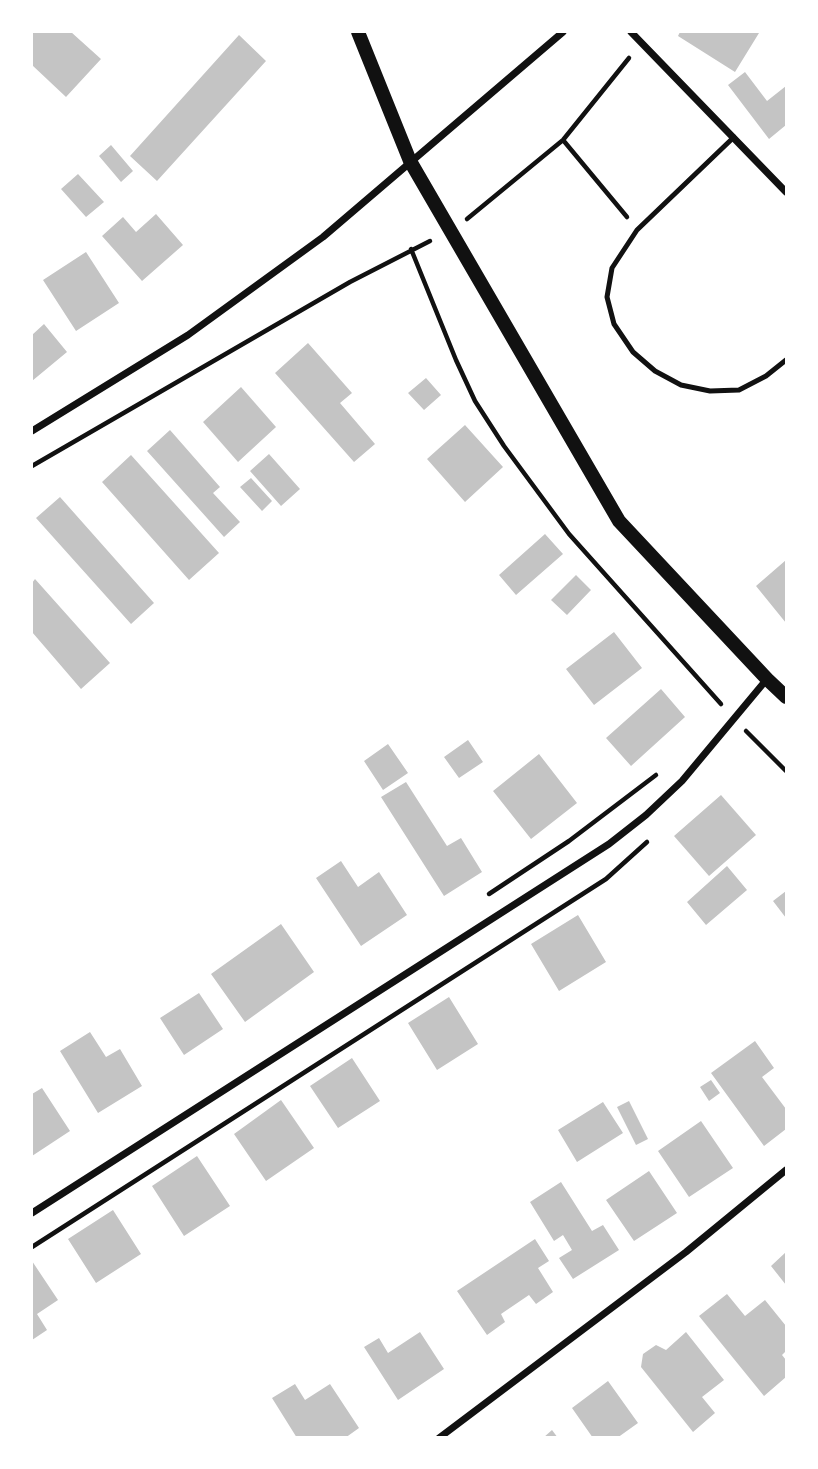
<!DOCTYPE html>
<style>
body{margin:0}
#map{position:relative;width:818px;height:1469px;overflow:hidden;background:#fff;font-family:Rubik,sans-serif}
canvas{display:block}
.frame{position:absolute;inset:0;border:33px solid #fff;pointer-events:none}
</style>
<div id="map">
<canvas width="818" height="1469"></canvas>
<div class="frame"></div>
</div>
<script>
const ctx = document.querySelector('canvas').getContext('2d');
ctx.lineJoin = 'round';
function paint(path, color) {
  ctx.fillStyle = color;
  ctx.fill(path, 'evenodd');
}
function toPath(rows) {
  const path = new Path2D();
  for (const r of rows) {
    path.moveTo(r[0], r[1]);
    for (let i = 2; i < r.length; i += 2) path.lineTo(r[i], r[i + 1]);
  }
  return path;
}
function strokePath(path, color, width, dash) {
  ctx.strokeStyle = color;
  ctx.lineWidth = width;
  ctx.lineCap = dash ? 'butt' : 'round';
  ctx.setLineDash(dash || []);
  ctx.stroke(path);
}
const building = toPath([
 [32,32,71,32,101,59,66,97,32,65],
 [680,32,757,32,759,33,735,72,678,36],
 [239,35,266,61,157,181,130,156],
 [745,72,767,101,786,86,786,125,769,139,728,85],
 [111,145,133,171,121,182,99,156],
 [78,174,104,202,86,217,61,189],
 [156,214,183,245,142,281,102,236,123,217,136,232],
 [86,252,119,303,76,331,43,280],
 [44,324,67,352,32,381,32,335],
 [308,343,352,393,340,403,375,444,354,462,275,373],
 [426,378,441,395,424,410,408,393],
 [241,387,276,427,238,462,203,422],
 [465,425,503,467,465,502,427,459],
 [170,430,220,487,213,493,240,522,224,537,147,451],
 [269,454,300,489,281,506,250,471],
 [131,455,219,553,189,580,102,482],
 [251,478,272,501,262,511,240,487],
 [60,497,154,603,131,624,36,518],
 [545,534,563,554,516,595,499,575],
 [786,560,786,623,756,586],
 [576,575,591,590,567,615,551,600],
 [35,579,110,663,81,689,32,632,32,583],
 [614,632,642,668,594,705,566,669],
 [661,689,685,717,631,766,606,738],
 [468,740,483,762,459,778,444,757],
 [388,744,408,773,383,790,364,761],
 [539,754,577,803,531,839,493,791],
 [406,782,447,846,461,838,482,872,444,896,381,797],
 [721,795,756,835,709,876,674,836],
 [341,861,358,887,379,872,407,915,361,946,316,878],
 [727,866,747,890,706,925,687,902],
 [786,891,786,918,773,901],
 [578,915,606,962,559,991,531,944],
 [281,924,314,972,245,1022,211,974],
 [199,993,223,1029,184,1055,160,1018],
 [449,997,478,1044,437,1070,408,1023],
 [90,1032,106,1057,120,1049,142,1086,98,1113,60,1051],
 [755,1041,774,1068,762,1077,786,1109,786,1129,764,1146,711,1073],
 [352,1058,380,1101,338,1128,310,1086],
 [711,1080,720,1093,709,1101,700,1087],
 [42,1088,70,1131,32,1156,32,1094],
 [281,1100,314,1148,266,1181,234,1134],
 [629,1101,648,1139,636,1145,617,1107],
 [603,1102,623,1133,577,1162,558,1130],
 [701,1121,733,1168,689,1197,658,1151],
 [197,1156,230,1206,184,1236,152,1186],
 [649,1171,677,1213,634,1241,606,1200],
 [561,1182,592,1231,603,1225,619,1250,573,1279,559,1258,572,1250,563,1235,554,1241,530,1202],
 [113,1210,141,1254,96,1283,68,1239],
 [535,1239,549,1261,538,1268,553,1292,536,1304,529,1295,501,1314,505,1322,487,1335,457,1291],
 [786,1252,786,1285,771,1266],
 [32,1261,58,1300,37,1314,47,1330,32,1340],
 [727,1294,745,1316,765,1300,786,1326,786,1351,782,1355,786,1360,786,1377,764,1396,699,1316],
 [420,1332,444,1369,398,1400,364,1347,379,1338,388,1353],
 [686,1332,724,1380,702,1397,715,1413,693,1432,641,1367,643,1354,656,1345,666,1350],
 [608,1381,638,1423,617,1438,593,1438,572,1408],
 [295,1384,305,1400,330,1384,359,1428,345,1438,297,1438,272,1398],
 [552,1430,558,1438,543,1438]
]);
const path = toPath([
 [563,140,627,217],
 [467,219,563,140,629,58],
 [411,249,456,360,475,401,504,446,569,534,721,704],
 [32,466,350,282,430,241],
 [746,731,786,771],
 [489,894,569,841,656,775],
 [32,1247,606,879,647,842]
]);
const service = toPath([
 [734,137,637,230,612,268,607,297,614,324,633,352,655,371,681,385,710,391,739,390,766,376,786,360]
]);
const minor = toPath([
 [631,32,786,192],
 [32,431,188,335,323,237,563,32],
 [32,1213,609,844,646,815,682,781,767,679],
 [439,1438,686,1252,786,1170]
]);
const secondary = toPath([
 [358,32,410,161,619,521,767,679,786,697]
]);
paint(building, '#c4c4c4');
strokePath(path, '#111', 4.5);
strokePath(service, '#111', 5);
strokePath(minor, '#111', 7);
strokePath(secondary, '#111', 14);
</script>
